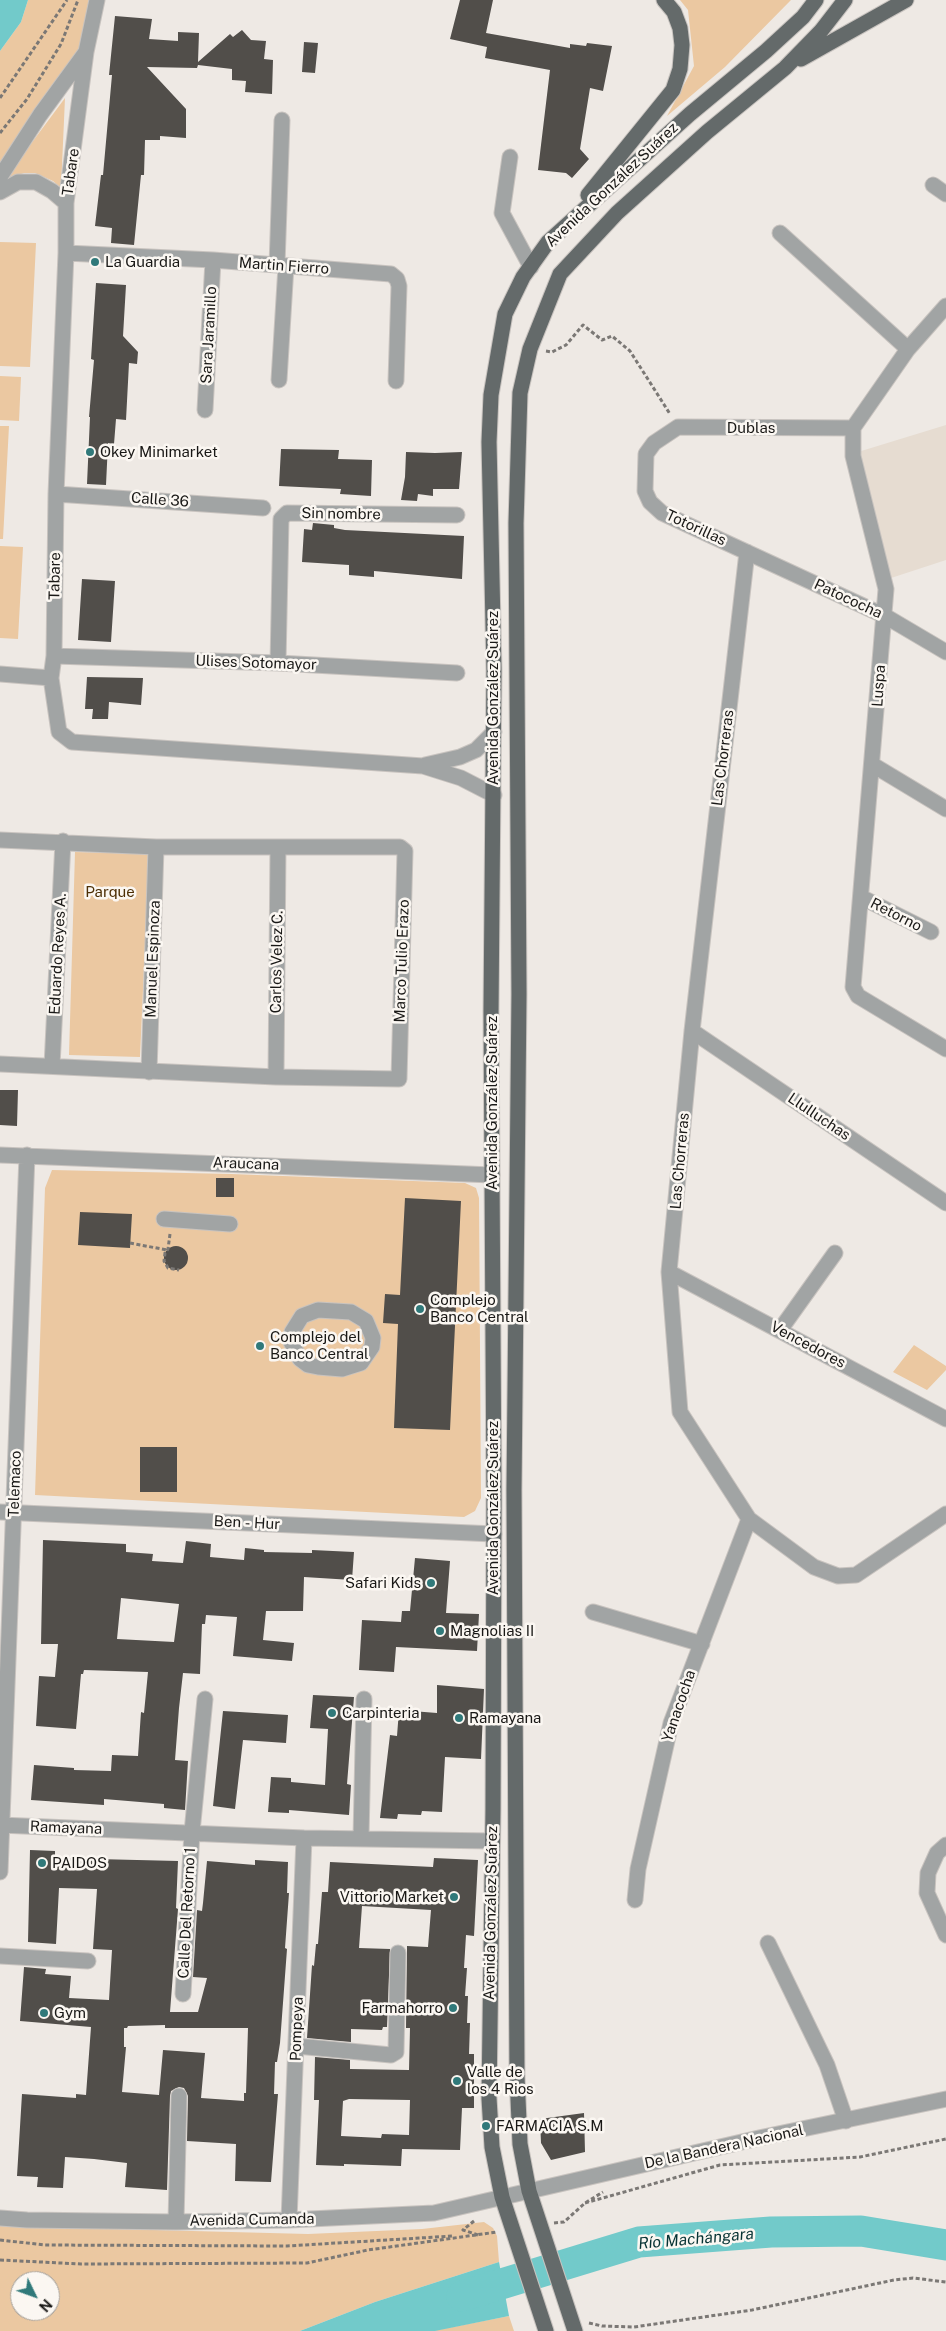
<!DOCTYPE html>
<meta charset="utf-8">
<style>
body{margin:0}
#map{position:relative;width:946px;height:2331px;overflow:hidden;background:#eee9e4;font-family:"Public Sans",sans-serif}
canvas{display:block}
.north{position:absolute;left:10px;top:2271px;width:50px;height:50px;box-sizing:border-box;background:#fbf7f2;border:1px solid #a19e9a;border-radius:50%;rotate:132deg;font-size:14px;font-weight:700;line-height:20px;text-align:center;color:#191816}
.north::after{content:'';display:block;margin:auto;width:18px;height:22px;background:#30797a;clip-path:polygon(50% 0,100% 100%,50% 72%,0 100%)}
</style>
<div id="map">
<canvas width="946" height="2331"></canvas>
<div class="north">N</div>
</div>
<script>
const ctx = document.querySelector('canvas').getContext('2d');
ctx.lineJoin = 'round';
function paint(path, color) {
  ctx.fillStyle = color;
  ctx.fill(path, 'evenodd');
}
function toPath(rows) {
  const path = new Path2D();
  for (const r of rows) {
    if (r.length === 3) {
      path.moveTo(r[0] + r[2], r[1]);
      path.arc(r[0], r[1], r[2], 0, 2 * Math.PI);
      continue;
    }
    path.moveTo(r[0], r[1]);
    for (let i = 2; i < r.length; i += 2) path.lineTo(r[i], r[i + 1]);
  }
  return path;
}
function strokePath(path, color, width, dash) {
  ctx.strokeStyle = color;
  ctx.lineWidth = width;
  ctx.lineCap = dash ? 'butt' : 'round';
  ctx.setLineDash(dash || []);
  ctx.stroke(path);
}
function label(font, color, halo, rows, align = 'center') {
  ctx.font = font + ' "Public Sans",sans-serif';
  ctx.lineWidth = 5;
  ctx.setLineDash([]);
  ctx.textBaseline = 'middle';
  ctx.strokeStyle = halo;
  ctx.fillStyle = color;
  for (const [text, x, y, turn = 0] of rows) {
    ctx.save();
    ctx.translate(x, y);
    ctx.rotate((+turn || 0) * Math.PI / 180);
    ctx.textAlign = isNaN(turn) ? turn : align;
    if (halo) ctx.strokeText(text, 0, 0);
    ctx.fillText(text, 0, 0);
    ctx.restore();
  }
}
const built = toPath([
 [946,425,946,560,888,579,858,452]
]);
const green = toPath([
 [28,0,97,0,86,52,0,170,0,51,21,22],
 [680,0,791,0,725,67,667,116,694,66,688,10],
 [65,98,61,188,53,181,35,173,24,173,4,180],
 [0,242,36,243,30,367,0,366],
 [0,376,21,377,19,421,0,420],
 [0,426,9,426,3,539,0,539],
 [0,546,23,547,18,639,0,638],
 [75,852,149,854,140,1057,69,1055],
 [52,1170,231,1174,465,1183,476,1188,479,1198,481,1498,475,1511,464,1517,35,1495,45,1188],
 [914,1345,946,1366,946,1370,927,1390,893,1372],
 [484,2222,493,2228,497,2236,499,2262,375,2302,300,2331,0,2331,0,2226,308,2234,422,2229],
 [20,2281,50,2281,50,2311,20,2311],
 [509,2316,514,2331,432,2331]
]);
const water = toPath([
 [0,0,28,0,21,22,0,51],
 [499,2262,509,2316,435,2331,300,2331,375,2302]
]);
const river = toPath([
 [462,2296,639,2242,771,2232,861,2231,946,2245]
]);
const building = toPath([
 [460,0,493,0,486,33,570,48,570,44,586,46,587,43,612,46,603,91,590,88,580,149,589,159,572,178,566,173,538,170,550,70,485,58,487,47,450,39],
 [115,16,152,19,149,39,178,41,178,32,199,33,198,62,230,34,233,37,242,30,251,40,266,41,264,59,273,60,272,94,245,92,246,81,232,80,232,69,198,65,197,68,147,67,186,109,186,138,160,136,160,140,145,140,144,175,141,175,134,245,111,243,112,228,95,226,101,175,103,175,112,75,109,75],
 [304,42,318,43,315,73,302,72],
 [96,283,126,285,123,336,138,352,137,364,129,363,126,420,116,419,114,444,108,443,106,485,87,484,90,417,89,417,94,360,91,359],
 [281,449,339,450,338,459,372,460,371,496,340,494,341,489,279,486],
 [406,452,435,453,462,452,459,489,433,489,433,496,418,494,417,501,401,500,405,477],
 [313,523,334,525,334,528,345,530,464,536,462,579,374,571,374,577,349,575,349,565,302,562,304,529,312,530],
 [82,579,115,581,111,642,78,640],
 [87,677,143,678,141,705,109,702,108,719,92,719,93,709,85,709],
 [0,1090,18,1090,17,1126,0,1125],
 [216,1178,234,1178,234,1197,216,1197],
 [405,1198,461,1201,450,1430,394,1428,398,1324,383,1323,385,1294,400,1295],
 [80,1212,132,1214,130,1248,78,1245],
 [176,1258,12],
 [140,1447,177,1447,177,1492,140,1492],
 [43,1540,126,1544,126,1552,153,1554,152,1561,183,1563,186,1541,211,1544,210,1557,244,1560,245,1548,264,1550,264,1552,312,1553,312,1550,354,1552,352,1580,304,1577,303,1611,266,1611,263,1640,294,1643,292,1661,233,1656,237,1617,206,1615,205,1624,202,1624,200,1674,183,1673,179,1708,175,1760,188,1761,185,1810,164,1808,164,1804,104,1799,104,1805,31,1800,34,1765,74,1768,74,1770,111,1771,112,1755,138,1756,141,1712,144,1713,148,1672,84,1670,83,1674,81,1674,76,1729,36,1726,39,1676,55,1677,58,1644,41,1644],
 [121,1598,179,1604,174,1642,117,1639],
 [415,1558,450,1561,446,1613,479,1614,477,1651,396,1647,394,1672,359,1670,362,1620,401,1622,402,1611,410,1611],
 [437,1685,484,1689,481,1759,445,1757,442,1812,422,1811,421,1815,398,1814,397,1819,380,1818,390,1735,397,1736,399,1710,437,1713],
 [313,1695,354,1697,347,1784,351,1785,349,1815,289,1810,289,1813,268,1812,271,1777,291,1778,291,1782,325,1785,328,1729,310,1728],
 [223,1711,288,1715,286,1743,243,1740,235,1809,213,1806],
 [30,1850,55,1851,55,1858,178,1861,176,1908,178,1909,170,2012,198,2012,207,1978,193,1977,197,1910,202,1911,203,1903,207,1861,255,1865,255,1860,288,1862,287,1893,289,1893,285,1948,287,1949,280,2043,277,2062,275,2062,274,2094,278,2094,271,2182,235,2181,236,2144,187,2141,188,2096,184,2088,179,2087,171,2091,170,2096,167,2190,125,2187,127,2163,94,2159,65,2157,63,2188,37,2187,38,2177,17,2176,22,2094,76,2098,76,2094,86,2095,91,2027,20,2021,24,1967,46,1969,45,1974,71,1976,69,1998,109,2000,112,1950,93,1949,97,1889,59,1888,56,1944,28,1942],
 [165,2025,165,2028,248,2028,246,2093,244,2093,244,2101,201,2098,205,2053,163,2050,159,2095,122,2092,126,2047,124,2047,124,2028,127,2028,128,2026],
 [434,1858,478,1860,474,1936,466,1935,464,1968,467,1968,465,1996,468,1996,467,2023,470,2023,469,2054,474,2054,474,2108,462,2108,460,2150,402,2149,401,2166,344,2164,344,2166,316,2165,319,2100,314,2100,315,2057,350,2060,350,2069,409,2070,410,2028,406,2028,407,1950,407,1946,428,1947,431,1910,362,1906,359,1948,390,1949,387,2027,383,2027,382,2030,351,2029,351,2042,307,2038,312,1965,314,1966,316,1944,318,1944,322,1892,328,1892,330,1862,433,1867],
 [349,2099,410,2100,409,2135,382,2134,381,2138,341,2136,343,2101],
 [584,2113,585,2152,551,2160,541,2143,540,2119]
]);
const path = toPath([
 [0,98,67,0],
 [0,133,27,99,61,44,78,0],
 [546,351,552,352,566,345,583,325,602,340,612,336,630,351,670,414],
 [170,1234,168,1249,165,1253,164,1261,168,1268,179,1270],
 [130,1243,167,1250],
 [585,2203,720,2165,860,2157,946,2139],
 [474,2221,463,2230,478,2235],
 [554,2223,564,2222,585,2203,603,2192],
 [0,2240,45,2245,287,2246,453,2236],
 [0,2260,81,2264,307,2263,368,2250,497,2232],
 [589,2323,602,2326,634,2327,752,2310,894,2280,913,2278,946,2282]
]);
const minor = toPath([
 [86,52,66,203,66,253,56,494,54,656,51,678,59,732,72,742,423,766,461,778,494,795],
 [510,157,502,213,531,267],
 [0,177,40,115,86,52,97,0],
 [933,185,946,194],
 [0,192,18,182,36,182,52,191,66,203],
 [780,233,908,349],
 [66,253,213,260,391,274,397,279,399,286,396,381],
 [277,265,282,120],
 [946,306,908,349,853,428,853,456,886,589,853,987,858,996,946,1049],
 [279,380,286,266],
 [205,410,213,260],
 [853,428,678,427,654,443,646,454,645,491,650,502,662,513,885,616,946,652],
 [56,494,263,508],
 [747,552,692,1031,669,1272,680,1412,749,1519,814,1567,838,1576,856,1575,946,1514],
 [54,656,278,663,457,673],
 [278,663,281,519,287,513,457,515],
 [0,674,51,678],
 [425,765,460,757,476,750,494,732],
 [873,765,946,809],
 [0,840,156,847,400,847,405,851,399,1079,276,1077,0,1064],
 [861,897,931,932],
 [692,1031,946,1203],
 [52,1066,63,841],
 [149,1072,156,847],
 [276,1077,278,847],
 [0,1155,492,1175],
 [164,1219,230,1224],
 [669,1272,946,1419],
 [318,1310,351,1312,366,1321,373,1338,372,1347,361,1363,342,1369,318,1367,308,1365,300,1359,291,1342,292,1332,302,1316,318,1310],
 [780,1330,835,1253],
 [0,1512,494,1534],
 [593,1612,702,1644],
 [0,1825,304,1838,492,1841],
 [361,1838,364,1699],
 [946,1845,937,1853,928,1873,927,1893,946,1935],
 [0,1872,27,1155],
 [635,1900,638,1869,671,1723,749,1519],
 [768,1943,827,2065,846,2121],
 [0,1956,88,1961],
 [183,1994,192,1832,205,1699],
 [297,2046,391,2055,396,2052,398,1953],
 [0,2218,27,2220,176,2222,289,2220,434,2213,759,2138,946,2099],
 [289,2220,304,1838],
 [176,2222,179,2096]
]);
const major = toPath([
 [801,59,906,0],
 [588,195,673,90,680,69,682,45,680,28,674,12,664,0],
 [546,2331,502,2197,492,2147,489,2098,493,1810,494,1499,491,1011,494,670,489,442,491,395,505,314,523,277,548,242,690,114,766,51,803,17,816,0],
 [575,2331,529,2191,520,2144,517,2076,514,1489,519,994,516,523,520,393,530,349,560,274,617,213,707,132,785,68,821,31,845,0]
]);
const markers = [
 [95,262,5,"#30797a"],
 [90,452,5,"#30797a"],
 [420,1309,5,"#30797a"],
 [260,1346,5,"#30797a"],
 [431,1583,5,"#30797a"],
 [440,1631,5,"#30797a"],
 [332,1713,5,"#30797a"],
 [459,1718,5,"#30797a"],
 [42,1863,5,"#30797a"],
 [454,1897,5,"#30797a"],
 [453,2008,5,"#30797a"],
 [44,2013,5,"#30797a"],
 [457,2081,5,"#30797a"],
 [486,2126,5,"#30797a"]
];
const streetNames = [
 ["Tabare",71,172,-82],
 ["Avenida González Suárez",612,185,-43],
 ["Martin Fierro",284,266,4],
 ["Sara Jaramillo",209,335,-87],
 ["Dublas",751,428],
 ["Calle 36",160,500,4],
 ["Sin nombre",341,514,1],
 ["Totorillas",696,528,25],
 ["Tabare",55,576,-89],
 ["Patococha",848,599,25],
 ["Ulises Sotomayor",256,663,2],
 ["Luspa",879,686,-86],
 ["Avenida González Suárez",493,698,-90],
 ["Las Chorreras",723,758,-83],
 ["Retorno",896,915,27],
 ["Eduardo Reyes A.",58,954,-87],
 ["Manuel Espinoza",153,959,-88],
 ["Marco Tulio Erazo",402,961,-88],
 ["Carlos Velez C.",277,962,-89],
 ["Avenida González Suárez",492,1103,-90],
 ["Llulluchas",819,1117,34],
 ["Las Chorreras",680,1161,-85],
 ["Araucana",246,1164,2],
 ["Vencedores",808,1345,28],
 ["Telemaco",15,1484,-88],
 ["Avenida González Suárez",493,1508,-90],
 ["Ben - Hur",247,1523,3],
 ["Yanacocha",679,1706,-71],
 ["Ramayana",66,1828,2],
 ["Calle Del Retorno 1",187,1913,-87],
 ["Avenida González Suárez",491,1913,-89],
 ["Pompeya",297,2029,-88],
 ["De la Bandera Nacional",724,2147,-12],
 ["Avenida Cumanda",252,2220,-1]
];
const poiNames = [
 ["La Guardia",105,262],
 ["Okey Minimarket",100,452],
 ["Complejo",430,1300],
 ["Banco Central",430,1317],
 ["Complejo del",270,1337],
 ["Banco Central",270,1354],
 ["Safari Kids",421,1583,"right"],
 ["Magnolias II",450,1631],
 ["Carpinteria",342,1713],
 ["Ramayana",469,1718],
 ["PAIDOS",52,1863],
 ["Vittorio Market",444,1897,"right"],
 ["Farmahorro",443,2008,"right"],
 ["Gym",54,2013],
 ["Valle de",467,2072],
 ["los 4 Rios",467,2089],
 ["FARMACIA S.M",496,2126]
];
const parkNames = [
 ["Parque",110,892]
];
const waterNames = [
 ["Río Machángara",696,2239,-5]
];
paint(built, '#e6dcd1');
paint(green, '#ebc8a1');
paint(water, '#72caca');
strokePath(river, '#72caca', 31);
paint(building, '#514e4a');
strokePath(minor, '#c8c3bf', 17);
strokePath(major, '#c8c3bf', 17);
strokePath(path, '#7b7875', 3, [4, 2.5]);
strokePath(minor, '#a1a4a4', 15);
strokePath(major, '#646a6a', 15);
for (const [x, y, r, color] of markers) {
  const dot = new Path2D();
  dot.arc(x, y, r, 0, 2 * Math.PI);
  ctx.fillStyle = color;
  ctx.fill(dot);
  strokePath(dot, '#fbf7f2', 2);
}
label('15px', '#191816', '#fbf7f2', streetNames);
label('15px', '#191816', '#fbf7f2', poiNames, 'left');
label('15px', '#4d2f05', '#fbf7f2', parkNames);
label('italic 16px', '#073334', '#fbf7f2', waterNames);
</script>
